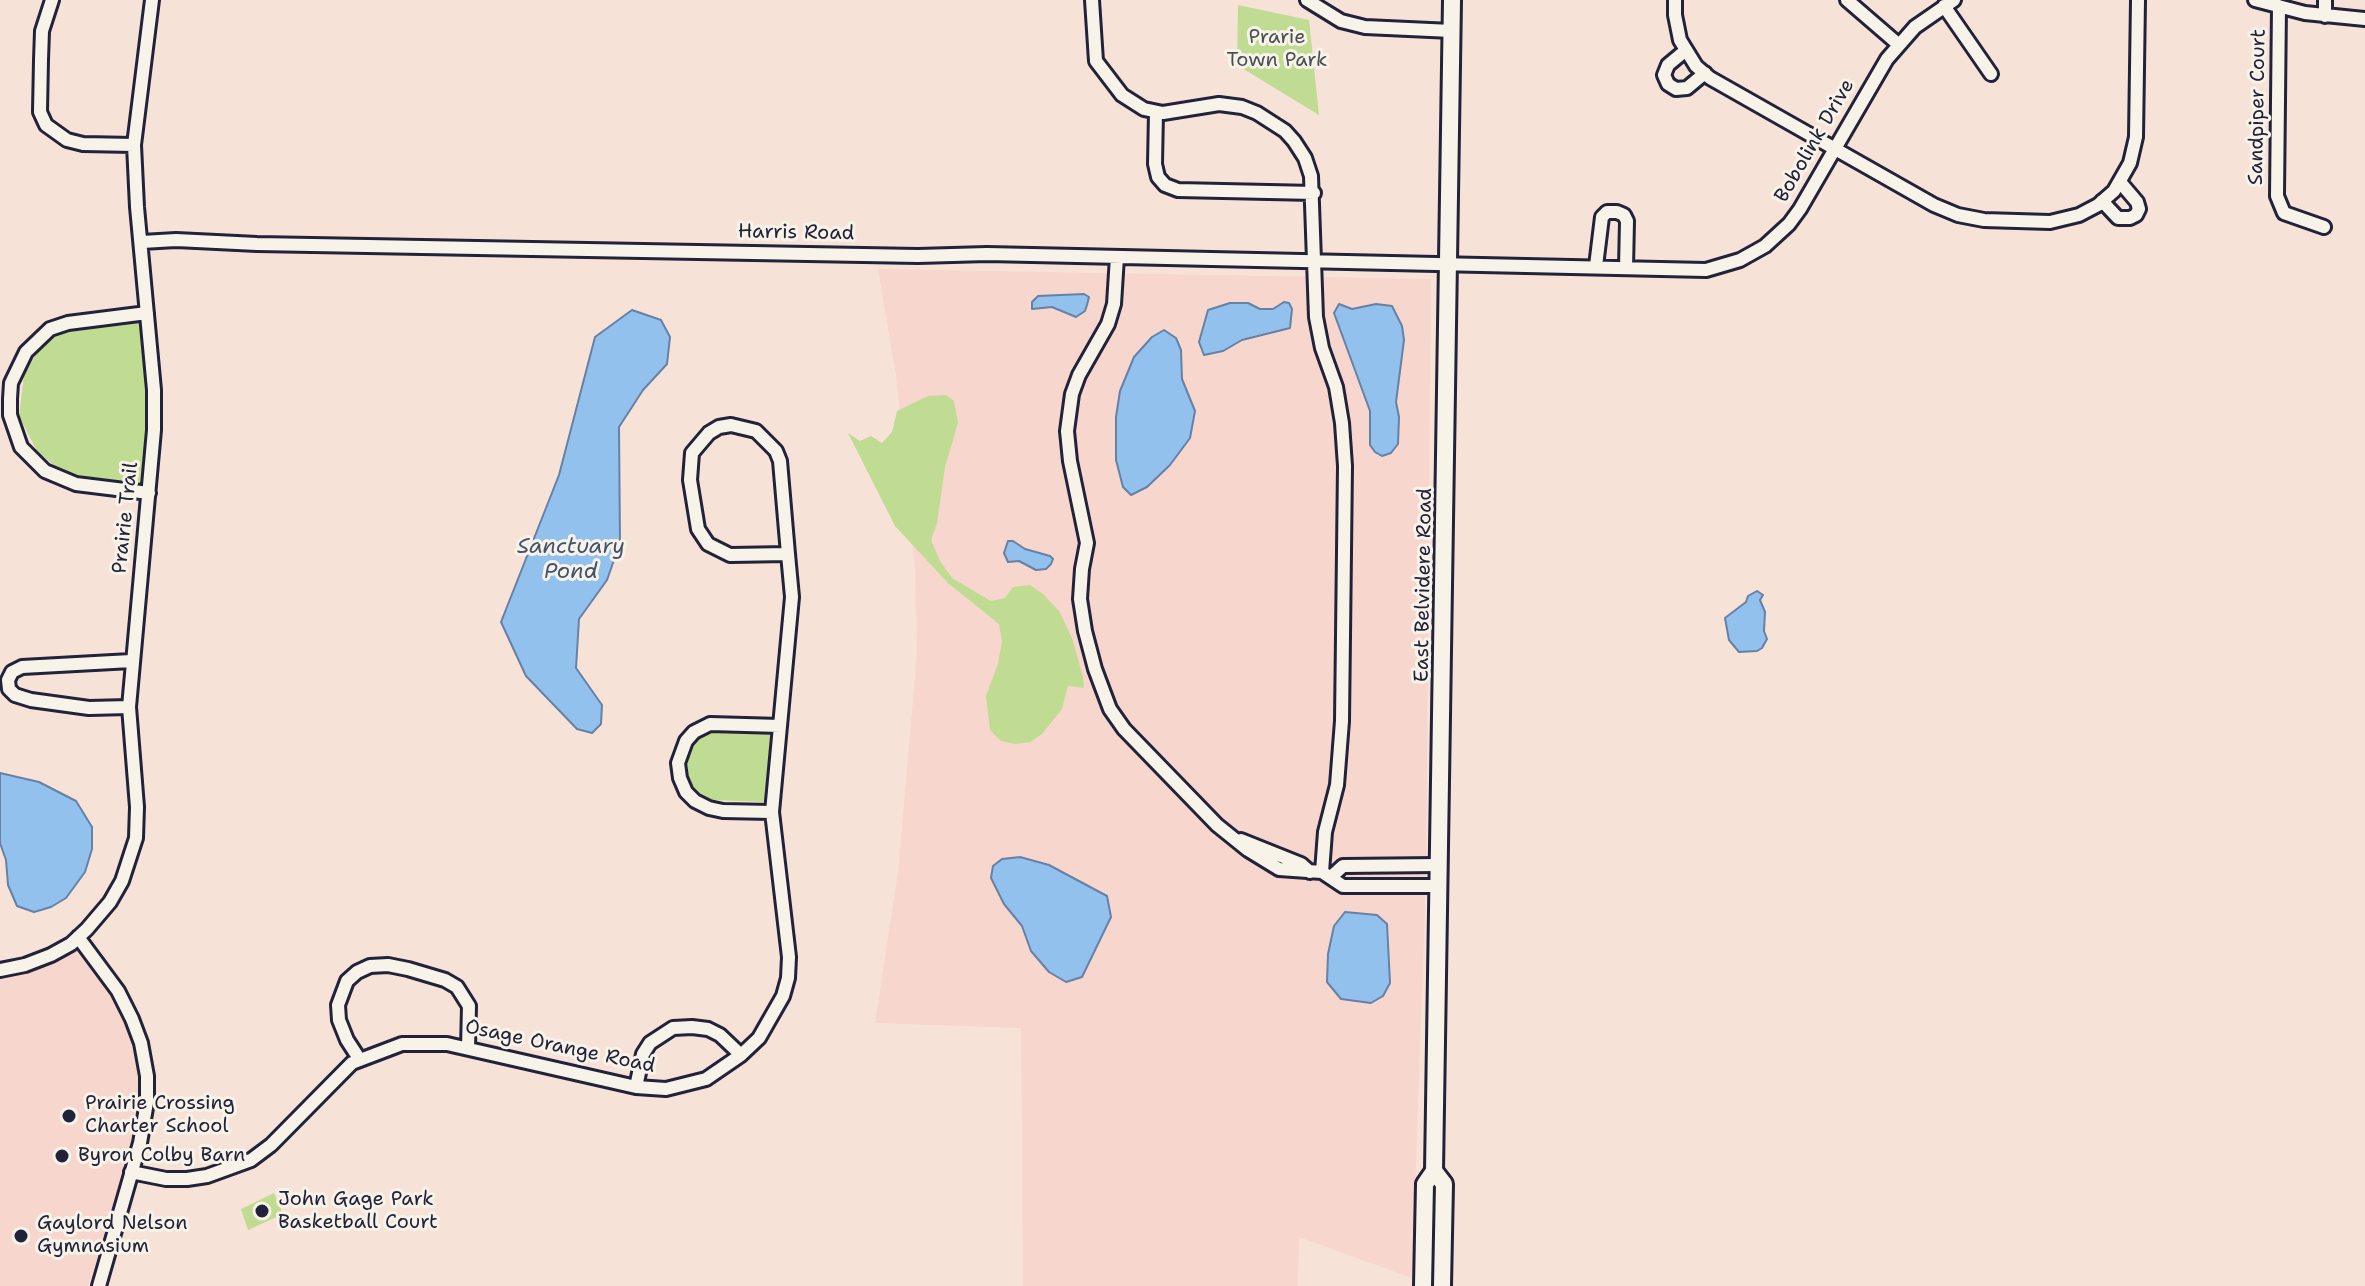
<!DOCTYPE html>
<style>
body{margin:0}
canvas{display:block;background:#f7e2d8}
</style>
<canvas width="2365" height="1286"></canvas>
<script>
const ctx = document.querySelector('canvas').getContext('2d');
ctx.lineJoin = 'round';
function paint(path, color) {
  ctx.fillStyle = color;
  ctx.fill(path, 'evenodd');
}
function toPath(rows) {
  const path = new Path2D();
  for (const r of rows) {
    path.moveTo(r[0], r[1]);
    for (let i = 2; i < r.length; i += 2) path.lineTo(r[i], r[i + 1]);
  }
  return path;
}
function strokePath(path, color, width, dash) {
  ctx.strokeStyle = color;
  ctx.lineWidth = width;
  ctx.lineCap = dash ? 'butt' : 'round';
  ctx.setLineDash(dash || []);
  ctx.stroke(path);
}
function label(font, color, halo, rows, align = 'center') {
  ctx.font = font + ' "Shantell Sans",sans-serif';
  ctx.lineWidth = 6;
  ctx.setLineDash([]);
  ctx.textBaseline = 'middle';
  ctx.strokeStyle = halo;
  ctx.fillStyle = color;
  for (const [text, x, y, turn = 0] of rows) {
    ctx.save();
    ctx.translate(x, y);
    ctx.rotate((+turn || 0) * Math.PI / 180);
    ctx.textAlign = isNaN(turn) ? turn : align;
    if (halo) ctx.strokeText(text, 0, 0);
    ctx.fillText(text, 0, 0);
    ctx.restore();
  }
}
const built = toPath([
 [878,269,1431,279,1426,878,1412,1278,1299,1237,1298,1286,1023,1286,1021,1028,875,1023,898,872,917,653,915,570,908,489,896,376],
 [70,950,84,952,115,998,133,1036,140,1083,137,1125,111,1216,88,1286,0,1286,0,975,40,966]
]);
const green = toPath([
 [1238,5,1309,20,1319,115,1237,65],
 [142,318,148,393,144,483,64,474,37,451,19,416,24,376,41,345,67,326],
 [946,395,954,401,958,423,945,467,937,523,931,540,940,561,952,578,991,601,1005,598,1013,587,1030,585,1043,594,1059,611,1072,638,1083,677,1084,688,1068,686,1062,709,1042,734,1030,742,1015,744,1001,741,990,730,986,696,998,664,1002,641,999,624,948,583,895,526,848,433,860,441,871,436,882,443,892,432,897,411,928,396],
 [710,729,771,730,767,802,711,800,695,791,685,775,685,760,695,739],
 [274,1193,283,1214,248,1230,241,1209]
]);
const water = toPath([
 [1084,294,1089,297,1087,305,1085,311,1076,317,1052,307,1032,309,1032,302,1038,296,1084,294],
 [1284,302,1289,303,1292,309,1290,328,1242,340,1223,351,1204,355,1199,342,1208,310,1230,303,1248,303,1260,309,1273,309,1284,302],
 [1339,304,1352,309,1376,304,1392,306,1402,326,1404,340,1396,402,1399,417,1398,444,1391,453,1382,456,1375,452,1370,445,1370,411,1334,313,1339,304],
 [632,310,661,320,670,337,667,364,643,390,619,427,620,543,607,580,579,619,576,668,602,705,601,724,592,733,577,729,526,676,501,622,559,475,595,337,632,310],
 [1164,330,1176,338,1181,350,1182,379,1195,411,1190,438,1170,465,1147,487,1131,495,1123,487,1116,460,1116,417,1120,391,1134,357,1152,337,1164,330],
 [1008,541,1013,541,1025,549,1050,556,1053,559,1051,564,1046,569,1036,570,1019,561,1008,562,1004,553,1008,541],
 [1757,591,1763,595,1760,600,1765,612,1764,631,1767,639,1762,648,1757,651,1739,652,1729,640,1725,618,1746,602,1748,596,1757,591],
 [0,773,39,782,76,801,92,827,92,849,85,872,66,898,51,907,34,912,17,906,8,885,6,860,0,843,0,773],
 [1020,857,1049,865,1107,896,1111,917,1082,977,1066,982,1049,972,1031,951,1022,926,1004,904,991,878,993,866,1002,859,1020,857],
 [1345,912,1377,915,1387,924,1390,983,1383,996,1371,1003,1341,999,1327,982,1328,954,1334,926,1345,912]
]);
const minor = toPath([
 [52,0,42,31,41,60,40,112,46,125,67,140,83,144,134,145],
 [1092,0,1096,61,1122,95,1144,109,1163,113,1219,104,1242,107,1257,113,1285,131,1294,141,1305,158,1311,176,1316,317,1322,348,1336,387,1342,423,1345,466,1342,721,1337,785,1325,832,1322,872],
 [1307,0,1341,21,1365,27,1452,31],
 [1675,0,1675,15,1680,40,1696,66,1710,78,1934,205,1958,215,1984,220,2050,222,2079,215,2098,205,2114,191,2130,163,2136,137,2138,0],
 [1847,0,1898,44],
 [2255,0,2305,13,2365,19],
 [1944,6,1991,74],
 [2279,6,2277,196,2284,213,2324,227],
 [2325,16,2325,0],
 [1686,50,1668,65,1664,75,1668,84,1676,89,1687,88,1705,73],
 [1156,112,1155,164,1158,177,1165,185,1178,190,1314,193],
 [2102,201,2118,218,2130,218,2136,215,2139,209,2137,202,2120,182],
 [142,242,176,240,257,244,918,256,987,254,1706,270,1740,260,1765,246,1789,224,1800,209,1887,59,1915,27,1954,0],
 [1117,257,1114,304,1108,324,1079,375,1072,394,1067,431,1070,461,1087,543,1082,569,1080,599,1085,631,1095,669,1110,709,1124,729,1217,825,1248,850,1279,869,1322,872,1343,886,1439,886],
 [1596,266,1602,217,1607,212,1617,212,1624,215,1627,221,1626,268],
 [147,313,68,323,50,329,26,352,11,383,10,399,10,415,21,447,45,471,76,484,149,493],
 [731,425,756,431,776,451,780,461,788,554,730,555,708,544,698,529,690,480,692,453,709,433,719,427,731,425],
 [129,707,89,708,31,700,15,695,9,689,8,680,12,672,22,667,131,661],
 [772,812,723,811,709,808,695,801,686,792,680,778,678,763,686,741,694,732,710,724,780,726],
 [1241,840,1301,864,1310,872],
 [1331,877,1343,866,1439,865],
 [78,937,118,991,132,1019,141,1043,147,1076,147,1102,140,1143,99,1286],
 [0,970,25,965,51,955,71,944,87,929,110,902,122,881,136,838,137,807,129,707,154,430,154,390,137,207,134,145,152,0],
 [360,1060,347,1040,339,1020,338,1005,347,981,357,972,370,966,388,965,408,969,445,980,457,987,469,1006,468,1048],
 [636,1087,643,1054,650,1043,673,1028,692,1027,708,1029,720,1035,741,1055],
 [131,1172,166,1179,187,1179,207,1176,251,1160,271,1145,352,1063,402,1044,447,1044,636,1087,666,1089,706,1079,741,1055,759,1038,783,996,788,978,789,957,772,812,792,597,788,554]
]);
const major = toPath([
 [1434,1171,1444,1184,1442,1286],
 [1423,1286,1425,1184,1434,1171,1452,0]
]);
const markers = [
 [69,1116,8,"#22223b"],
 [62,1156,8,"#22223b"],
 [262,1211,8,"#22223b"],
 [21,1236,8,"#22223b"]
];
const parkNames = [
 ["Prarie",1277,38],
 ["Town Park",1277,61]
];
const streetNames = [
 ["Sandpiper Court",2258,107,-89],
 ["Bobolink Drive",1815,141,-60],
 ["Harris Road",796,233,1],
 ["Prairie Trail",126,518,-84],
 ["East Belvidere Road",1424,585,-89],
 ["Osage Orange Road",560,1047,12]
];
const poiNames = [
 ["Prairie Crossing",85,1104],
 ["Charter School",85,1127],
 ["Byron Colby Barn",78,1156],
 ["John Gage Park",278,1200],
 ["Basketball Court",278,1223],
 ["Gaylord Nelson",37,1224],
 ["Gymnasium",37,1247]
];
const waterNames = [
 ["Sanctuary",571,547],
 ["Pond",571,572]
];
paint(built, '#f7d6cd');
paint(green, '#c0db92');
paint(water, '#93c1ed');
strokePath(water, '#6681a6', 2);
strokePath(minor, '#22223b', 18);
strokePath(major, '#22223b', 22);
strokePath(minor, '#f7f3e8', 12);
strokePath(major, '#f7f3e8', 16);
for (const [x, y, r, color] of markers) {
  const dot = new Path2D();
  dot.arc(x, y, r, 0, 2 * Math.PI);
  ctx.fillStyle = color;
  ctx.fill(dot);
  strokePath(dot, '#f7f3e8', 3);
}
label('20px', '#4a5051', '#f7f3e8', parkNames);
label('20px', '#22223b', '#f7f3e8', streetNames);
label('20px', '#22223b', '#f7f3e8', poiNames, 'left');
label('italic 22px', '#445270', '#f7f3e8', waterNames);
</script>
